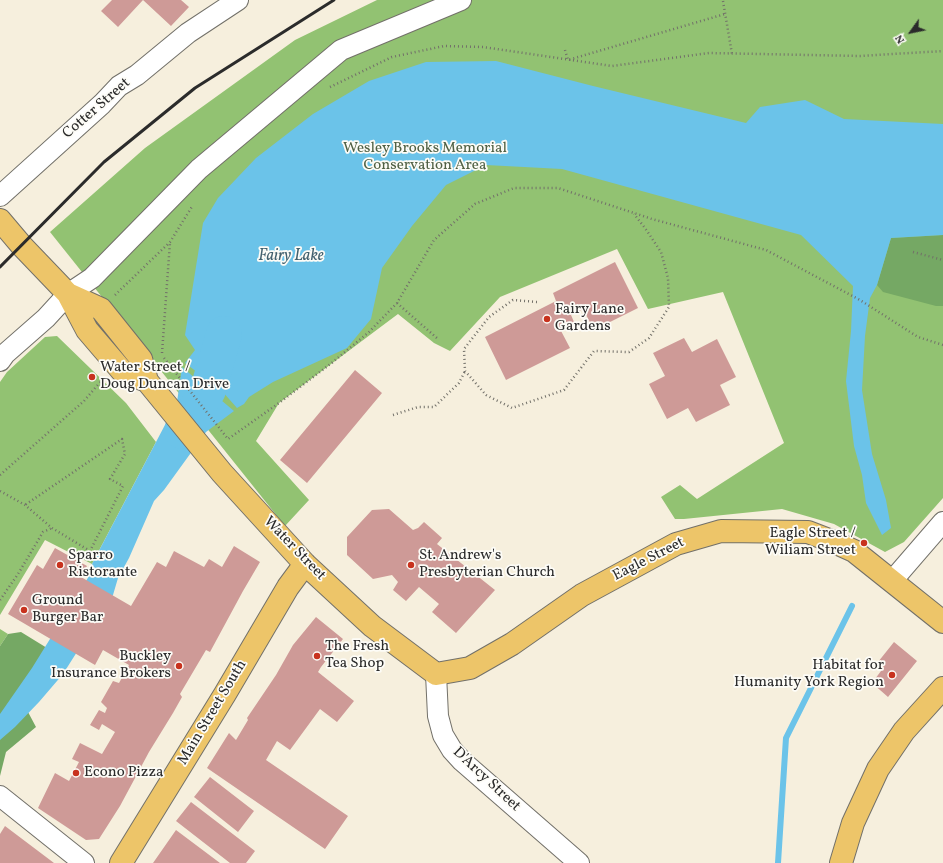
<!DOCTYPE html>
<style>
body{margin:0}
#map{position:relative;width:943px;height:863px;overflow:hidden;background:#f6efdd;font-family:Vollkorn,serif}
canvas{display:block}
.north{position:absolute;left:891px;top:12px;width:40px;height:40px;-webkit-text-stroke:3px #fdfcf7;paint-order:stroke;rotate:237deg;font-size:11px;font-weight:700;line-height:16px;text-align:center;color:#2b2b2b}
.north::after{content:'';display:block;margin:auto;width:14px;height:18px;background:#2b2b2b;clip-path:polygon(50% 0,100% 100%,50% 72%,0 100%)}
</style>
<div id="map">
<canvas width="943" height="863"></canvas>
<div class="north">N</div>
</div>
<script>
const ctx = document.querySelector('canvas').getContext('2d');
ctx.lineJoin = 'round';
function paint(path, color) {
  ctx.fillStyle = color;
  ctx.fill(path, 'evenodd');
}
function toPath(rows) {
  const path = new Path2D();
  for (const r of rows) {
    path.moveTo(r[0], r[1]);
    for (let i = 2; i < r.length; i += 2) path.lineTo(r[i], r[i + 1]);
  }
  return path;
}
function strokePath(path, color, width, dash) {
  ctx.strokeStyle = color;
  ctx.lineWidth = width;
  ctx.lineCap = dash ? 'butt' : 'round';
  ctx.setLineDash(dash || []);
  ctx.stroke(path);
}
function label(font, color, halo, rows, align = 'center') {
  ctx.font = font + ' Vollkorn,serif';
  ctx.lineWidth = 3.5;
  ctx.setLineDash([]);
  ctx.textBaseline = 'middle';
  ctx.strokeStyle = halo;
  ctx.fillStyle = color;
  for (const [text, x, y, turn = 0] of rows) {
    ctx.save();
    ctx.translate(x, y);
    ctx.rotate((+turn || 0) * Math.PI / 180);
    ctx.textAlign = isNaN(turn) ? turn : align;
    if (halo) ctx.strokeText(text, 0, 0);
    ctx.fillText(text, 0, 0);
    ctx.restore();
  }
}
const green = toPath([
 [377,0,943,0,943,498,904,542,885,552,834,524,782,509,684,519,675,519,661,497,680,485,697,499,784,443,723,292,648,309,617,249,500,297,450,351,434,343,398,314,279,403,256,441,309,500,285,526,50,232,145,148,295,40],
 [57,336,126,403,156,442,92,564,45,540,0,615,0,382,7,372,45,337],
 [0,629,8,634,0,646]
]);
const forest = toPath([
 [943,235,943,306,936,306,883,292,877,285,891,238],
 [21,632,60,656,28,712,36,727,6,752,0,776,0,646,8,634]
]);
const water = toPath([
 [496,61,593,86,746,123,760,107,805,100,844,119,943,124,943,235,891,238,877,285,870,298,865,336,862,390,872,454,886,500,891,528,882,535,866,503,862,475,854,446,846,381,851,331,853,286,801,235,562,169,486,165,446,185,412,226,382,268,371,319,347,348,273,382,249,397,244,404,237,408,222,391,185,363,195,350,185,335,203,223,218,198,256,158,313,114,369,81,426,62],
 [182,367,234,411,206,432,164,490,154,501,129,558,118,578,113,595,63,674,39,702,15,727,0,740,0,714,32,668,94,568,92,564,177,402]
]);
const stream = toPath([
 [778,863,786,738,852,606]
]);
const river = toPath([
 [182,431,208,390,224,334]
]);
const building = toPath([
 [112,0,181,0,189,7,171,26,143,0,118,27,101,11],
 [615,262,638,308,594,330,583,309,571,315,574,322,560,329,570,348,506,380,485,337,556,301,553,293],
 [684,338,692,352,717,339,736,377,720,385,730,405,696,422,688,408,667,419,649,384,665,376,653,353],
 [355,370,382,393,307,483,280,460],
 [389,509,413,530,418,528,424,522,442,538,437,544,495,590,456,633,432,612,439,604,419,587,406,601,393,590,398,582,392,575,373,579,347,555,347,537,372,510],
 [234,546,260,562,243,591,210,652,206,650,180,694,182,697,173,713,149,752,120,806,99,839,86,840,38,808,55,773,69,781,79,762,72,759,80,743,102,754,115,732,102,724,99,730,90,725,99,710,105,713,107,708,101,702,113,681,119,683,129,665,103,650,95,665,8,614,37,565,43,569,55,548,87,566,81,577,131,606,157,562,166,567,174,551,204,567,209,559,222,567],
 [316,617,343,639,321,667,318,672,354,701,337,722,320,709,290,750,277,741,266,760,348,816,325,849,207,768,229,733,236,740,248,720,247,718,276,675,293,645],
 [894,642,917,661,888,697,872,683,884,667,878,662],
 [210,777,254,811,238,832,194,797],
 [191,802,255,851,246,863,230,863,176,821],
 [5,826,54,863,0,863,0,834],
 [176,830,220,863,153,863]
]);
const path = toPath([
 [723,1,732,54],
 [565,50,568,60,725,14],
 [330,87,392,57,444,46,483,47,612,66,709,53,860,56,943,51],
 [913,252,943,260],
 [115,295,170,242,193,205],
 [537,302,513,300,489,317,464,349,465,371,486,395,512,408,564,390,594,351,629,352,649,338,669,307,668,278,661,252,645,228,634,214],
 [397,303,438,339],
 [162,353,170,242],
 [164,358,228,439,279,403,333,362,369,332,397,303,434,240,475,204,514,188,558,188,652,219,766,250,860,300,918,337,943,345],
 [393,415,418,407,434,407,459,383,465,371],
 [0,475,84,401,102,380],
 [0,491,25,505,52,528,90,551,123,486,110,479,125,454,122,439,25,505],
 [0,600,18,574,43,532,52,528]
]);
const minor = toPath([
 [0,196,102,104,119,86,137,75,188,33,238,0],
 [0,361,5,354,46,318,68,294,92,278,199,169,341,50,461,0],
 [892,581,943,522],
 [436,674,438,716,443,735,452,750,462,761,579,863],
 [0,796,84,863]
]);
const major = toPath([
 [0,220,22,246,68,294,87,330,122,371,147,381],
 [68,294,101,309,141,359,147,381,222,473,305,564,372,626,436,674,470,668,512,644,582,595,676,544,721,531,808,532,834,542,854,551,943,622],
 [121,863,225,694,288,587,305,564],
 [841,863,853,823,878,769,904,731,943,688]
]);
const rail = toPath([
 [0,267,104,162,195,88,334,0]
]);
const markers = [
 [547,319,4,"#c8321e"],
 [92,377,4,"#c8321e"],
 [864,543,4,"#c8321e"],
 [60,565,4,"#c8321e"],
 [411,565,4,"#c8321e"],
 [24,610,4,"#c8321e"],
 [317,656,4,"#c8321e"],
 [179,666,4,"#c8321e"],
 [892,675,4,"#c8321e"],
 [76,773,4,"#c8321e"]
];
const streetNames = [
 ["Cotter Street",97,109,-41],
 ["Water Street",294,549,46],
 ["Eagle Street",649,560,-27],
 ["Main Street South",213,713,-59],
 ["D'Arcy Street",486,780,43]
];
const parkNames = [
 ["Wesley Brooks Memorial",425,149],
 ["Conservation Area",425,166]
];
const poiNames = [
 ["Fairy Lane",555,310],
 ["Gardens",555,327],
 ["Water Street /",100,368],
 ["Doug Duncan Drive",100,385],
 ["Eagle Street /",856,534,"right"],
 ["Wiliam Street",856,551,"right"],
 ["Sparro",68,556],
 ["Ristorante",68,573],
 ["St. Andrew's",419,556],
 ["Presbyterian Church",419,573],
 ["Ground",32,601],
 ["Burger Bar",32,618],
 ["The Fresh",325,647],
 ["Tea Shop",325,664],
 ["Buckley",171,657,"right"],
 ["Insurance Brokers",171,674,"right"],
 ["Habitat for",884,666,"right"],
 ["Humanity York Region",884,683,"right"],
 ["Econo Pizza",84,773]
];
const waterNames = [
 ["Fairy Lake",291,257]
];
paint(green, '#92c272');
paint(forest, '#75a864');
paint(water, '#6bc3e9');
strokePath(stream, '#6bc3e9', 6);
strokePath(river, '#6bc3e9', 36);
paint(building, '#ce9a97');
strokePath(minor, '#727069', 22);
strokePath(major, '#727069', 24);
strokePath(path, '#727069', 2.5, [1, 3]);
strokePath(minor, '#fff', 20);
strokePath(major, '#edc569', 22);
strokePath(rail, '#2b2b2b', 3);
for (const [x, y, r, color] of markers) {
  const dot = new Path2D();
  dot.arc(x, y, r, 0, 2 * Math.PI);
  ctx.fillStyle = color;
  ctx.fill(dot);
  strokePath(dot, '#fdfcf7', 1.5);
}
label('15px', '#2b2b2b', '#fdfcf7', streetNames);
label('15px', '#4f6044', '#fdfcf7', parkNames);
label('15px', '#2b2b2b', '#fdfcf7', poiNames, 'left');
label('italic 16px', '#41606e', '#fdfcf7', waterNames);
</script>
